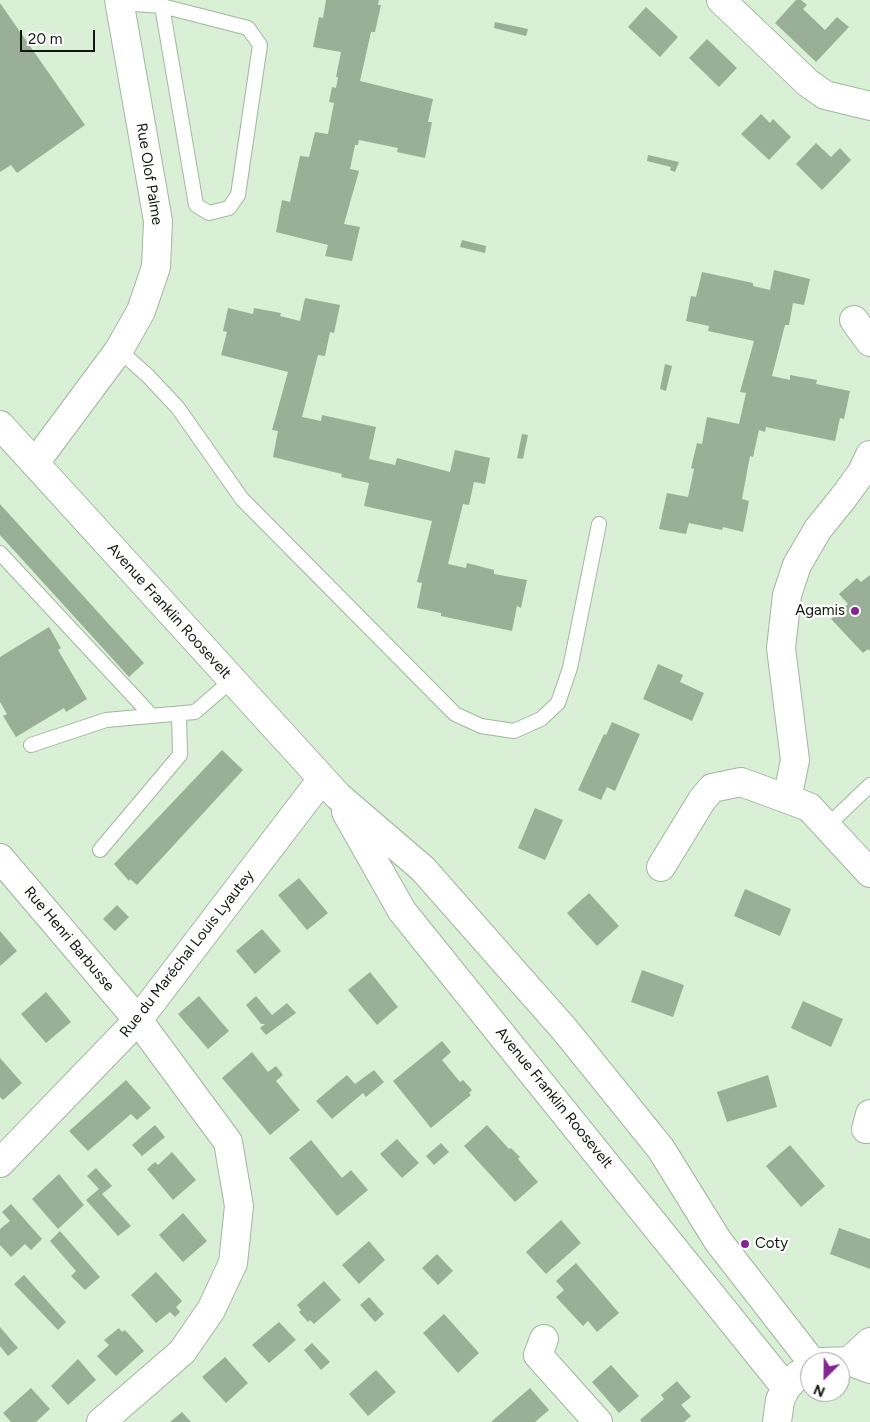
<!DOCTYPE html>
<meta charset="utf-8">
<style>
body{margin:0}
#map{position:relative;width:870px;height:1422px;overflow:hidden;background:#d9efd6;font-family:Figtree,sans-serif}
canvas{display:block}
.north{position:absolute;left:800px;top:1352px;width:50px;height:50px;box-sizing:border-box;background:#fff;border:1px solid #9fa39f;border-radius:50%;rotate:203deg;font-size:14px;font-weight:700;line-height:20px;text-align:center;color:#10180f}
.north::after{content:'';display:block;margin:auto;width:18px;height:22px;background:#842691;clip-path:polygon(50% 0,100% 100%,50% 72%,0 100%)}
.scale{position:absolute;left:20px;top:30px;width:75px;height:22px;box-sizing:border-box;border:2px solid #10180f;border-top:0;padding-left:6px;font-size:15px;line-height:18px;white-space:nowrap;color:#10180f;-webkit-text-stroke:4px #fff;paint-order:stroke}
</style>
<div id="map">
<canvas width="870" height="1422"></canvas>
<div class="north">N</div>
<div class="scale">20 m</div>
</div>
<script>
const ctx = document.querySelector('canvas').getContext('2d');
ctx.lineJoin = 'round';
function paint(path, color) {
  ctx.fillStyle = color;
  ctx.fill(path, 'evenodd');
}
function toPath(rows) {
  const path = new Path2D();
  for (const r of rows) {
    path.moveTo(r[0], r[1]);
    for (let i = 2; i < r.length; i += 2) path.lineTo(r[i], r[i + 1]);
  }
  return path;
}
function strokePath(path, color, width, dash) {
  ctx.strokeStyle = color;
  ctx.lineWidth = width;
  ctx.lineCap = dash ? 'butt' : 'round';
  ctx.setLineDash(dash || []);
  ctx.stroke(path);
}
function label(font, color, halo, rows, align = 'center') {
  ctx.font = font + ' Figtree,sans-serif';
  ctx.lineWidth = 4.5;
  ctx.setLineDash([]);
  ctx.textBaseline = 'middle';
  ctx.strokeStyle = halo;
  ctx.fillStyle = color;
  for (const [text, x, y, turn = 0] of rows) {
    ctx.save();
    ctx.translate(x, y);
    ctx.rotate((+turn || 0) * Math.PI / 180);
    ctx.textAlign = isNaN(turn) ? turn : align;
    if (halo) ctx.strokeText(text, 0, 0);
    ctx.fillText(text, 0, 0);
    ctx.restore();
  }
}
const building = toPath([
 [326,0,379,0,378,5,381,5,375,32,371,32,360,81,433,99,428,122,432,122,425,158,397,152,398,148,359,140,358,145,355,145,350,169,359,171,344,224,360,227,352,261,325,256,328,245,276,232,282,200,290,202,300,156,309,157,315,132,328,134,334,103,329,102,332,87,336,88,338,77,336,77,341,52,313,47,319,17,323,18],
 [796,0,801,0,807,5,803,9,825,30,837,17,849,27,816,62,775,23],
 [0,3,85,125,17,173,11,165,0,172],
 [646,7,678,37,660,57,628,27],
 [495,22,528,29,526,36,494,28],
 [707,39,737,68,719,87,689,58],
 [761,114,770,123,773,119,791,137,769,160,741,134],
 [816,143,831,157,840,148,851,160,822,190,796,164],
 [648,155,679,162,675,172,670,170,671,167,647,161],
 [462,240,486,246,485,253,460,247],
 [774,270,810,279,804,305,793,303,789,325,785,325,772,376,790,380,790,375,817,380,816,384,850,391,844,419,840,418,835,441,766,427,765,432,759,430,753,457,750,456,742,499,749,501,743,532,723,527,722,530,689,523,686,534,659,529,667,493,688,497,694,469,691,468,697,443,702,444,707,417,739,424,746,393,740,392,754,341,708,331,709,326,686,321,691,296,696,297,702,272,753,283,753,286,770,290],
 [305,298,340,305,334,333,330,332,325,356,318,355,302,417,321,421,322,415,376,427,369,459,395,465,397,458,450,472,455,450,490,458,485,484,474,482,469,505,463,504,448,564,466,568,467,563,494,570,494,574,527,580,521,608,517,606,512,631,441,616,441,613,417,608,422,583,417,582,432,521,364,506,369,483,341,477,342,474,273,457,278,431,272,430,288,372,221,355,227,332,223,331,228,308,253,314,254,308,281,313,280,316,300,321],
 [665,364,672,366,666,391,660,389],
 [522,434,528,435,523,459,517,458],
 [0,504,144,663,129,677,0,535],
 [870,575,870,651,868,649,863,653,831,619,848,604,839,594,857,578,861,582],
 [49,627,61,648,58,650,87,699,66,712,64,708,16,737,3,716,7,714,0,702,0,657],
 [658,664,683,675,680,682,704,693,692,721,643,699],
 [612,722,640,734,615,791,607,787,601,800,578,790,604,734,606,735],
 [222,750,243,770,137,885,130,879,129,881,114,864],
 [535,808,563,820,545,860,518,848],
 [299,878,328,913,307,930,278,895],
 [745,889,791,909,780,936,734,916],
 [589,893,619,926,597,946,567,913],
 [117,905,129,917,115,931,103,919],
 [262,929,281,951,255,974,236,951],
 [0,931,17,951,0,966],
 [642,970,684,985,673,1017,631,1002],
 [370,972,398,1007,377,1025,348,990],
 [46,992,71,1022,46,1043,21,1014],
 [199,996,229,1031,208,1049,178,1014],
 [256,996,272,1015,287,1003,296,1013,266,1035,260,1028,265,1024,261,1024,246,1005],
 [803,1001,843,1019,831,1047,791,1028],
 [442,1041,451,1052,442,1060,460,1082,463,1080,472,1090,469,1093,471,1095,431,1128,393,1081],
 [252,1052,268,1072,276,1066,283,1075,276,1081,300,1110,270,1135,222,1078],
 [0,1058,22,1083,3,1100,0,1097],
 [374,1070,384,1082,366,1097,363,1093,332,1119,316,1101,347,1075,355,1084],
 [768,1075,777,1107,727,1122,717,1092],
 [126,1080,151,1108,137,1120,131,1114,88,1151,69,1131],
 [155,1125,165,1137,142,1156,132,1145],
 [487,1125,509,1149,511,1148,520,1157,518,1159,538,1182,515,1202,464,1146],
 [397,1139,419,1163,402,1178,380,1154],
 [311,1140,342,1178,351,1170,368,1190,337,1216,289,1158],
 [441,1143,449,1152,434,1165,426,1156],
 [790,1145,825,1186,801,1207,766,1166],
 [172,1152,196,1180,173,1200,147,1169,155,1162,158,1165],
 [96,1168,112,1186,102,1194,131,1226,118,1236,86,1200,99,1189,87,1176],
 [59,1174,84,1205,58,1229,32,1199],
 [11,1204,42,1239,31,1250,25,1244,11,1257,0,1245,0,1229,10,1221,2,1212],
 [183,1213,207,1241,183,1262,159,1235],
 [561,1220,581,1243,546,1274,526,1252],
 [839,1228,870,1239,870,1269,830,1254],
 [60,1231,100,1277,85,1290,71,1276,76,1271,50,1241],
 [369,1241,385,1260,359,1284,342,1265],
 [437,1254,453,1271,438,1285,422,1268],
 [576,1263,619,1313,597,1332,588,1321,583,1326,556,1297,564,1290,556,1281],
 [156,1272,182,1301,176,1307,180,1312,175,1317,170,1312,156,1323,131,1295],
 [24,1275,66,1322,58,1330,14,1284],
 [324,1281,341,1300,314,1324,310,1320,308,1322,299,1312,301,1310,297,1305],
 [369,1297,384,1314,375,1322,360,1305],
 [444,1314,479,1353,458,1373,423,1333],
 [279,1322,296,1340,269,1363,252,1345],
 [0,1327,18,1348,8,1356,0,1346],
 [119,1328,122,1332,125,1330,144,1351,116,1376,97,1356,109,1345,104,1340],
 [312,1343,330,1362,321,1370,304,1350],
 [225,1357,248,1383,226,1403,202,1377],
 [78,1359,96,1380,68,1405,51,1386],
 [611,1365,639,1396,619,1413,592,1382],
 [376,1370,396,1392,368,1416,349,1394],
 [677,1381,691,1397,681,1405,691,1416,684,1422,642,1422,640,1420,664,1399,661,1395],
 [31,1388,50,1409,36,1422,11,1422,3,1413],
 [530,1388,549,1410,535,1422,491,1422],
 [182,1412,191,1422,170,1422]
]);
const lane = toPath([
 [120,3,162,6,248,28,260,45,238,195,229,208,209,213,196,205,162,6],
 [119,350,148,376,178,408,242,499,455,714,481,726,514,731,541,719,558,703,570,668,599,524],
 [0,553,152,716],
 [31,745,106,720,195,712,232,680],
 [827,826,870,785],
 [100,850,180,755,179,714]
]);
const street = toPath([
 [721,0,808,83,825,95,870,106],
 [854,320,870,342],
 [35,463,119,350,141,311,156,267,158,221,119,0],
 [787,799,795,760,781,648,787,595,797,565,818,529,843,498,862,472,870,455],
 [0,858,138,1020,228,1142,239,1206,233,1263,211,1310,182,1352,101,1422],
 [661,867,702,800,712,788,741,782,809,807,870,873],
 [866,1129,870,1114],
 [0,1163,138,1020,322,779],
 [544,1339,538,1355,598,1422]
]);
const secondary = toPath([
 [0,425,338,796,423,869,565,1030,661,1149,718,1241,812,1362],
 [346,812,402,911,786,1388],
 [849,1361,870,1342],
 [822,1362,849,1361,870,1369],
 [777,1422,780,1400,786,1388,798,1375]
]);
const markers = [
 [855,611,5,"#842691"],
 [745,1244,5,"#842691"]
];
const streetNames = [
 ["Rue Olof Palme",149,174,81],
 ["Avenue Franklin Roosevelt",169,611,48],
 ["Rue Henri Barbusse",69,939,50],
 ["Rue du Maréchal Louis Lyautey",187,954,-52],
 ["Avenue Franklin Roosevelt",554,1098,51]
];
const poiNames = [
 ["Agamis",845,611],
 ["Coty",755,1244,"left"]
];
paint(building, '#9aaf98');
strokePath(lane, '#a1b69f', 16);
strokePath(street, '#a1b69f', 30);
strokePath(secondary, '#a1b69f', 30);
strokePath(lane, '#fff', 14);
strokePath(street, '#fff', 28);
strokePath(secondary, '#fff', 28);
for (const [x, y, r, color] of markers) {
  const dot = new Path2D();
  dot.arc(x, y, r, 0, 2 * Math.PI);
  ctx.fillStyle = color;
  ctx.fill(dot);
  strokePath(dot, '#fff', 2);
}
label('15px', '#10180f', '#fff', streetNames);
label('15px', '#10180f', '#fff', poiNames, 'right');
</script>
